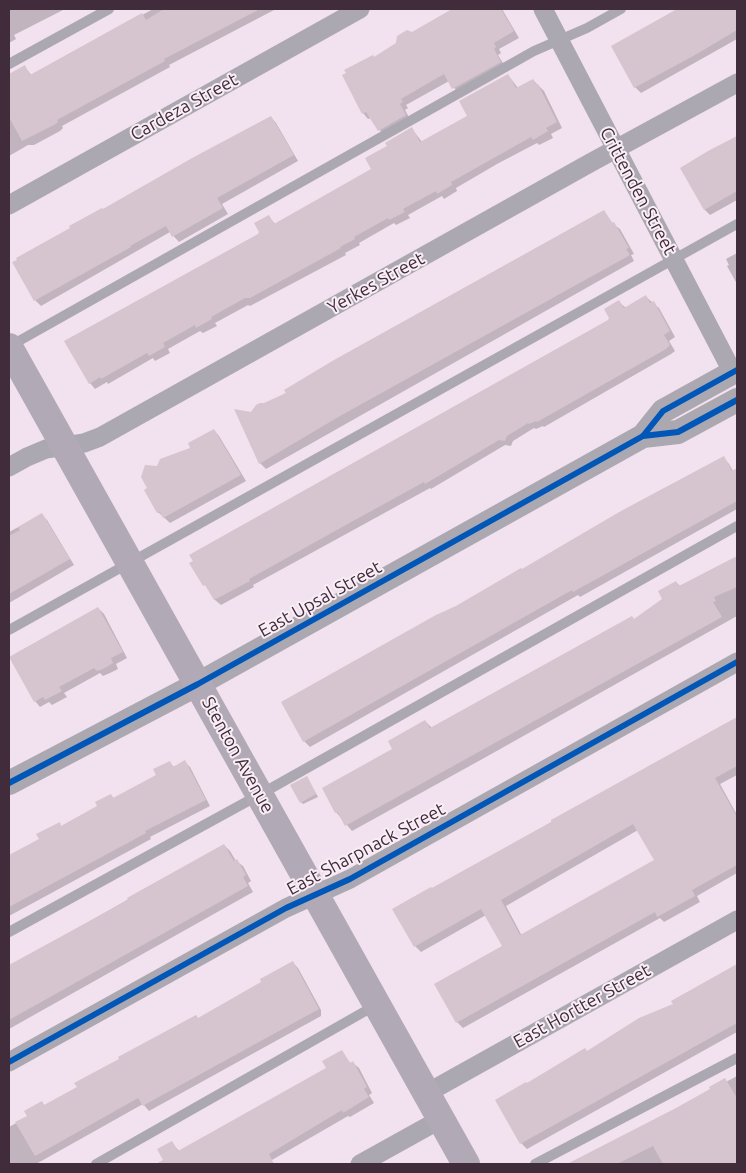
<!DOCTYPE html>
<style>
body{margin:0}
#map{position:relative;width:746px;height:1173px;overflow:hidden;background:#f2e1ee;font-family:Ubuntu,sans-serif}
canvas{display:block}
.frame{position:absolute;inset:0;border:10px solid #402c3b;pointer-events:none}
</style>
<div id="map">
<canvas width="746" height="1173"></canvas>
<div class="frame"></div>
</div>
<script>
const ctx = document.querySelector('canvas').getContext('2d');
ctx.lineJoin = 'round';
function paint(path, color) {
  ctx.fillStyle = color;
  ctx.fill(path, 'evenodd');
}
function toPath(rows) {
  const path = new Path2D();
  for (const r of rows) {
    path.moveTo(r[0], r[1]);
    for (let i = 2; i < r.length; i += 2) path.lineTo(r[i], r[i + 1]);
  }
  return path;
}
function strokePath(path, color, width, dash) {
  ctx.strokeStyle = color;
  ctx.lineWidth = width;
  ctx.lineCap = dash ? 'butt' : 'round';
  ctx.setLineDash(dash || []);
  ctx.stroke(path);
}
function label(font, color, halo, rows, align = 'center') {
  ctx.font = font + ' Ubuntu,sans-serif';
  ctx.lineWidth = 4;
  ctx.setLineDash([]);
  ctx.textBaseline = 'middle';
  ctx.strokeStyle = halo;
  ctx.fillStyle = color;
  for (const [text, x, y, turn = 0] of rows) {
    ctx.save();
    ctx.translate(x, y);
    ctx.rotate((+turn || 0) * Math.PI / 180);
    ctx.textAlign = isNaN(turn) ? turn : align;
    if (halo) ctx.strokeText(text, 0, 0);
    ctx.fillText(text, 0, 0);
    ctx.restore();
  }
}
const shadow = toPath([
 [9,9,65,9,14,35,16,39,9,43],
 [153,9,276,9,169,65,170,67,62,126,63,128,60,131,34,145,28,145,9,156,9,79,25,67,32,76],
 [457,9,502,9,519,38,499,49,501,53,498,55,506,68,459,94,449,81,406,105,408,108,405,110,411,121,384,136,371,118,368,119,363,113,374,58,412,34],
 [678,9,737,9,737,39,641,93,635,87,613,46],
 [508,75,518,88,533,80,544,91,562,128,551,134,553,138,539,145,537,143,497,164,456,188,457,191,444,199,442,196,408,215,410,218,396,225,394,223,359,243,360,245,345,253,346,255,250,306,248,305,215,323,217,326,203,333,200,331,168,349,170,353,155,361,153,358,108,384,107,382,95,389,90,383,258,235,269,217,276,225,373,170,388,147,412,129,422,142,469,116],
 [271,117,276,123,298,161,222,204,228,214,179,242,170,232,41,306,35,300,72,228],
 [737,136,737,200,710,215,705,210,682,169],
 [604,211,613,224,620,229,634,254,631,255,634,261,266,469,260,463,251,413],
 [737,253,737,284,727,266,729,265,726,259],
 [646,297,659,308,675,337,669,341,675,351,671,354,544,427,543,426,536,429,534,428,513,441,511,446,505,445,431,489,430,488,253,585,254,587,221,605,215,600,191,563,609,321,619,302,626,308],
 [214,430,219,436,246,481,170,523,158,512,148,489,158,467,192,449],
 [724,458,729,464,737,478,737,509,580,597,578,595,310,747,304,741,283,703],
 [41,515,47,520,74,565,9,603,9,532],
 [737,557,737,616,486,757,352,831,336,812,394,750,425,721,432,728,635,620,664,599,676,582,680,586],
 [98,608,104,614,127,658,116,664,118,669,110,673,103,676,100,673,64,693,67,697,52,705,49,702,40,707,35,701],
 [737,719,737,775,720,784,737,815,737,873,697,896,700,902,664,922,660,918,463,1028,457,1022,436,984,504,947,486,915,421,952,415,946,553,822,552,821],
 [638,830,656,860,522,936,506,906],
 [169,762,174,767,185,762,190,767,210,806,150,837,151,839,9,916,9,857,41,840,59,824,62,827,99,807,111,795,114,799,158,775],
 [307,777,318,797,303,804,301,802],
 [224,845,230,851,236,861,243,866,251,881,248,883,253,892,9,1029,9,967],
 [293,963,298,968,321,1010,321,1016,149,1111,143,1104,36,1164,9,1164,9,1127,29,1116,42,1103,45,1106,264,982],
 [737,965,737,1032,527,1149,521,1143,527,1084,674,1004,673,1001],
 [342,1052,351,1064,353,1063,359,1068,372,1093,369,1095,374,1103,350,1117,348,1116,265,1164,158,1164,165,1160,172,1143,180,1152,327,1069],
 [737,1076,737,1164,571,1164,676,1109]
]);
const building = toPath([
 [164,9,260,9,164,59,165,61,57,120,58,122,54,125,22,141,9,117,9,74,25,65,30,75,142,13,146,20],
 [452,9,501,9,514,31,494,43,496,47,494,49,501,62,452,89,444,74,401,99,403,102,400,104,406,115,378,131,366,112,362,114,342,75,346,73,344,70,373,55,374,57,396,43,397,36,407,30,412,32],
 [677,9,737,9,737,30,695,55,634,88,611,46],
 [508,74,516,88,533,79,536,84,538,84,557,122,546,128,548,131,533,140,531,137,492,159,451,182,452,185,437,194,436,191,403,209,405,212,389,220,388,218,354,237,355,239,340,247,341,248,250,298,245,298,211,317,212,319,196,328,195,325,163,343,165,347,149,356,147,353,101,379,100,377,89,384,64,341,258,234,259,232,254,223,269,215,274,224,371,169,365,158,387,146,385,143,412,127,420,142,467,116,459,101],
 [271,116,294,155,217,198,223,208,172,237,166,226,130,246,131,247,34,301,12,262,17,260,16,258,70,228,69,226,102,208,103,209,194,157],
 [737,136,737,191,704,210,680,168,708,151],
 [604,210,612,223,614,222,629,248,626,249,630,255,340,416,259,464,234,409,251,412,256,405,260,403,264,403,286,393,284,390,334,360],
 [646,295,650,303,654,301,670,331,664,335,670,345,666,349,537,422,536,421,529,424,528,423,507,436,505,441,499,440,425,484,424,482,353,521,249,579,250,581,214,600,205,585,203,586,189,563,193,561,189,555,608,320,609,318,604,309,619,300,624,308],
 [214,429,241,475,163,518,160,512,157,513,144,490,147,488,141,477,145,465,157,466,160,459,190,448,188,443],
 [724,456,732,471,737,468,737,501,573,592,572,590,303,742,281,702,436,615,456,606,521,568,522,569,621,511],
 [42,513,70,559,9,594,9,536,20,530,18,527],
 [737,556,737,587,714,597,716,601,713,602,722,617,345,826,337,811,335,813,322,788,392,749,388,741,425,720,430,728,632,616,634,619,662,599,658,591,676,581,679,586],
 [98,607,123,652,111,658,113,663,103,669,97,671,94,668,59,687,62,691,45,700,43,697,34,702,9,657],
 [737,717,737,766,715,778,737,817,737,865,692,890,695,896,657,917,655,912,456,1023,434,984,502,946,481,909,414,947,392,909,431,887,432,888,551,822,551,820],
 [633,824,654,860,520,935,501,900],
 [185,760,206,800,145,831,146,833,9,907,9,855,39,839,36,834,60,822,61,826,97,806,95,802,111,794,113,798,156,775,153,769,170,761,173,767],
 [307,776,316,794,300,803,290,785],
 [224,844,234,861,237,859,246,875,243,877,248,886,9,1020,9,965,128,900,127,898],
 [293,961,319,1009,146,1104,143,1106,138,1098,35,1156,15,1122,27,1116,24,1111,42,1101,44,1105,77,1087,74,1083,119,1059,118,1057,196,1015,198,1018,261,982,260,979],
 [737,964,737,1023,520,1144,495,1100,526,1082,527,1083,585,1048,587,1051,639,1018,673,1004,671,1001],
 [342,1050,350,1063,353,1061,367,1087,364,1089,369,1097,343,1113,342,1110,269,1154,274,1164,156,1164,163,1160,157,1149,172,1141,178,1151,326,1068,322,1061],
 [725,1078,737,1098,737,1164,663,1164,653,1146,617,1164,567,1164,676,1108,710,1089,709,1087]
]);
const service = toPath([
 [9,64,109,9],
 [10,346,534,51,587,28,621,9],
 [9,630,737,224],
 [9,932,259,795,737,526],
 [96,1164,376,1005],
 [535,1164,737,1058]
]);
const minor = toPath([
 [543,9,733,373],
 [9,205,360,9],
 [9,467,27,457,46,449,84,443,100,437,590,163,737,83],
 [9,1062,286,908,350,879,737,662],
 [427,1093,737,920],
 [360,1164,441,1119]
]);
const tertiary = toPath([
 [643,436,678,432,737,400],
 [9,783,198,684,643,436,663,411,737,370]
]);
const primary = toPath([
 [9,347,466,1164]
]);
const cycleway = toPath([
 [643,436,678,432,737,400],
 [9,783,198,684,643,436,663,411,737,370],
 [9,1062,286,908,350,879,737,662]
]);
const streetNames = [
 ["Cardeza Street",184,107,-29],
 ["Crittenden Street",638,191,62],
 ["Yerkes Street",376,283,-29],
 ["East Upsal Street",320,599,-29],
 ["Stenton Avenue",238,755,61],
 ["East Sharpnack Street",366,849,-28],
 ["East Hortter Street",582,1006,-29]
];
paint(shadow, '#0003');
paint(building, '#d6c4ce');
strokePath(service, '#aba8b2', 10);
strokePath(minor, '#aba8b2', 19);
strokePath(tertiary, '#aba8b2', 24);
strokePath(primary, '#b1aab6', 28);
strokePath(cycleway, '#0057b8', 6);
label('18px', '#402c3b', '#f9eef6', streetNames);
</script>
